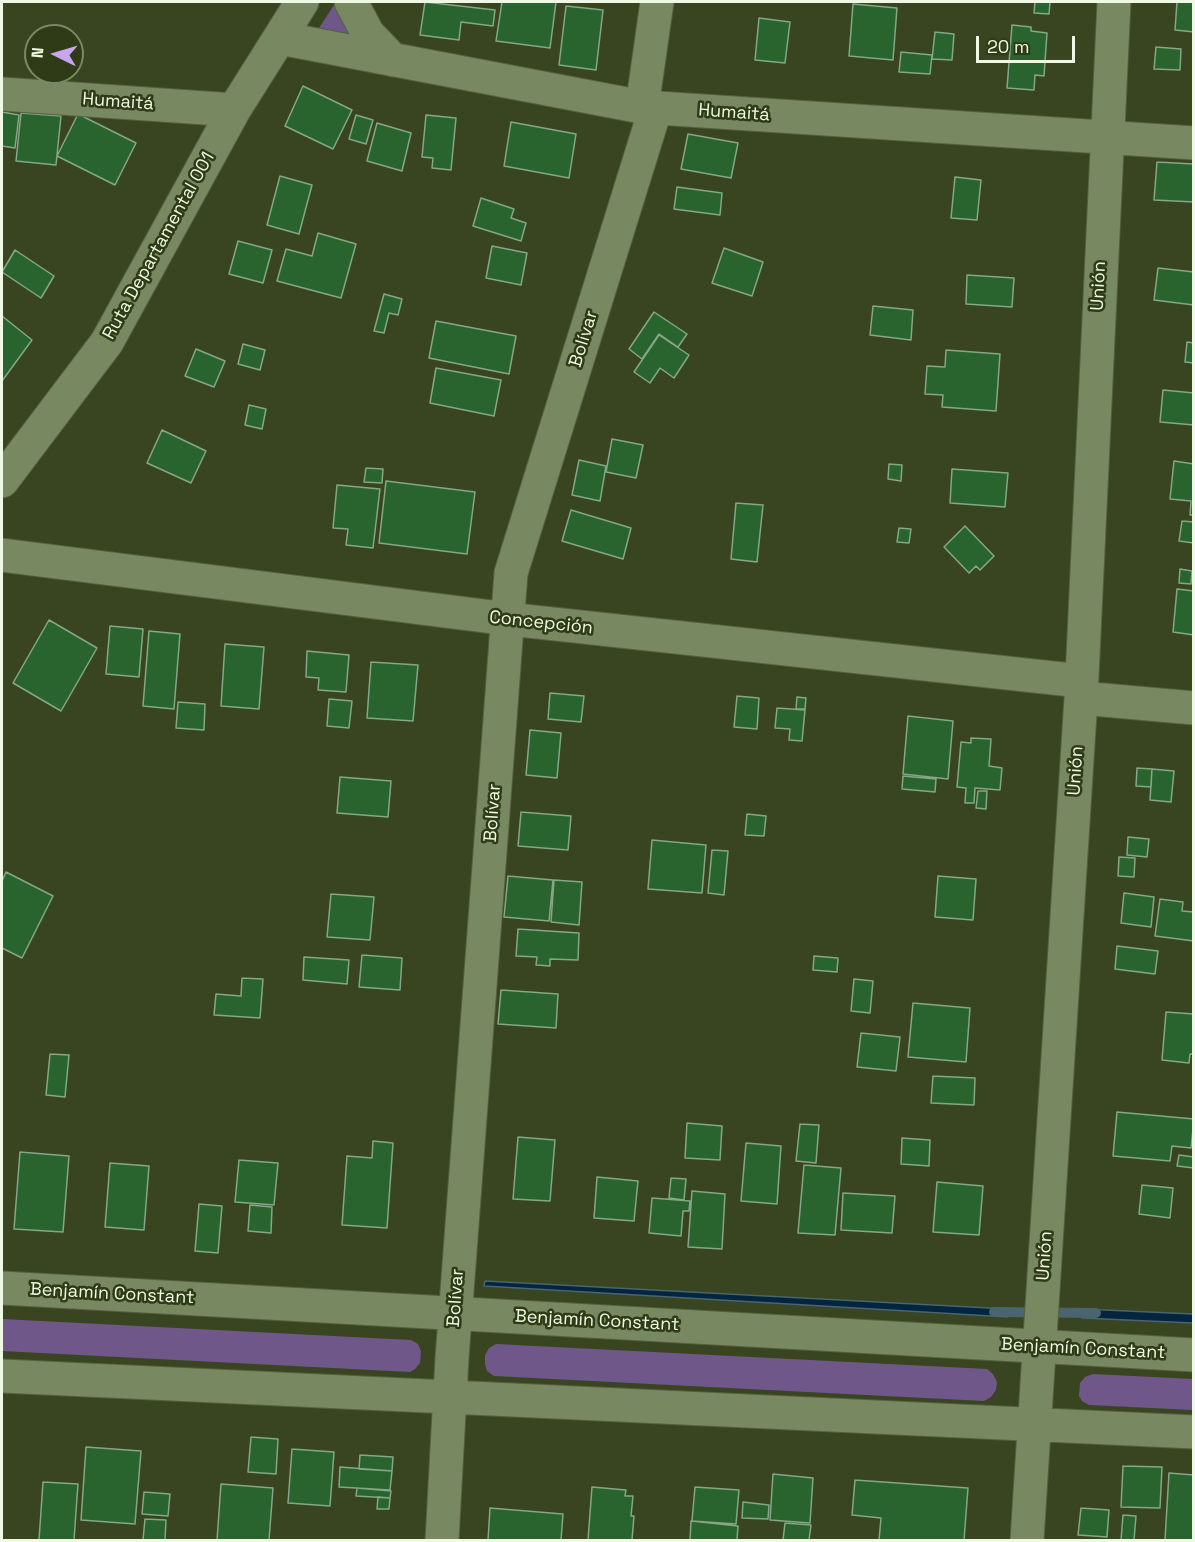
<!DOCTYPE html>
<meta charset="utf-8">
<style>
body{margin:0}
#map{position:relative;width:1195px;height:1542px;overflow:hidden;background:#384520;font-family:"Space Grotesk",sans-serif}
canvas{display:block}
.frame{position:absolute;inset:0;border:3px solid #eff8e2;pointer-events:none}
.north{position:absolute;left:24px;top:24px;width:60px;height:60px;box-sizing:border-box;background:#2e3b16;border:2px solid #7b8768;border-radius:50%;rotate:275deg;font-size:16px;font-weight:700;line-height:24px;text-align:center;color:#eff8e2}
.north::after{content:'';display:block;margin:auto;width:21px;height:27px;background:#c8a6ef;clip-path:polygon(50% 0,100% 100%,50% 72%,0 100%)}
.scale{position:absolute;left:976px;top:36px;width:99px;height:27px;box-sizing:border-box;border:3px solid #eff8e2;border-top:0;padding-left:8px;font-size:18px;line-height:21px;white-space:nowrap;color:#eff8e2;-webkit-text-stroke:4px #2e3b16;paint-order:stroke}
</style>
<div id="map">
<canvas width="1195" height="1542"></canvas>
<div class="frame"></div>
<div class="north">N</div>
<div class="scale">20 m</div>
</div>
<script>
const ctx = document.querySelector('canvas').getContext('2d');
ctx.lineJoin = 'round';
function paint(path, color) {
  ctx.fillStyle = color;
  ctx.fill(path, 'evenodd');
}
function toPath(rows) {
  const path = new Path2D();
  for (const r of rows) {
    path.moveTo(r[0], r[1]);
    for (let i = 2; i < r.length; i += 2) path.lineTo(r[i], r[i + 1]);
  }
  return path;
}
function strokePath(path, color, width, dash) {
  ctx.strokeStyle = color;
  ctx.lineWidth = width;
  ctx.lineCap = dash ? 'butt' : 'round';
  ctx.setLineDash(dash || []);
  ctx.stroke(path);
}
function label(font, color, halo, rows, align = 'center') {
  ctx.font = font + ' "Space Grotesk",sans-serif';
  ctx.lineWidth = 5;
  ctx.setLineDash([]);
  ctx.textBaseline = 'middle';
  ctx.strokeStyle = halo;
  ctx.fillStyle = color;
  for (const [text, x, y, turn = 0] of rows) {
    ctx.save();
    ctx.translate(x, y);
    ctx.rotate((+turn || 0) * Math.PI / 180);
    ctx.textAlign = isNaN(turn) ? turn : align;
    if (halo) ctx.strokeText(text, 0, 0);
    ctx.fillText(text, 0, 0);
    ctx.restore();
  }
}
const green = toPath([
 [336,2,357,37,319,30,319,28],
 [2,1319,411,1340,418,1344,421,1351,420,1363,415,1369,410,1372,2,1351],
 [496,1344,987,1369,993,1374,997,1382,996,1390,991,1397,984,1401,494,1376,487,1371,485,1364,485,1355,489,1348],
 [1093,1374,1193,1379,1193,1410,1089,1405,1082,1401,1079,1396,1080,1383,1085,1377]
]);
const water = toPath([
 [485,1281,1008,1309,1008,1317,484,1286,485,1281],
 [1083,1309,1193,1314,1193,1323,1082,1318,1083,1309]
]);
const stream = toPath([
 [994,1312,1096,1313]
]);
const building = toPath([
 [425,2,495,10,493,26,461,22,459,40,420,35,425,2],
 [502,2,556,2,550,48,496,41,502,2],
 [1035,2,1050,2,1049,14,1034,13,1035,2],
 [1177,2,1194,2,1194,32,1175,30,1177,2],
 [853,4,897,8,893,60,849,56,853,4],
 [566,6,603,10,596,70,559,65,566,6],
 [759,18,790,22,785,63,755,60,759,18],
 [1012,25,1031,27,1031,31,1047,33,1044,76,1035,75,1034,90,1007,88,1012,25],
 [935,32,954,34,952,60,932,59,935,32],
 [1156,47,1181,49,1180,70,1154,69,1156,47],
 [901,52,932,55,930,74,899,72,901,52],
 [303,86,352,110,333,149,285,126,303,86],
 [2,112,19,115,15,148,2,146,2,112],
 [21,113,61,116,56,165,16,161,21,113],
 [78,114,136,143,115,185,57,156,78,114],
 [356,115,373,120,366,144,349,139,356,115],
 [426,115,456,118,451,170,432,168,433,158,422,157,426,115],
 [511,122,576,134,569,178,504,166,511,122],
 [377,123,411,133,402,171,367,161,377,123],
 [688,134,738,143,731,178,681,169,688,134],
 [1157,162,1194,164,1194,202,1154,200,1157,162],
 [280,176,312,185,299,234,267,225,280,176],
 [955,177,981,180,977,220,951,218,955,177],
 [677,187,722,193,720,215,674,209,677,187],
 [481,198,514,209,511,218,526,223,521,241,473,226,481,198],
 [318,233,356,244,341,298,277,281,286,249,312,256,318,233],
 [238,241,272,250,263,283,229,274,238,241],
 [492,246,527,253,521,285,486,278,492,246],
 [724,248,763,262,752,296,712,283,724,248],
 [15,250,54,276,41,298,2,272,15,250],
 [1158,268,1194,272,1194,305,1154,300,1158,268],
 [967,275,1014,278,1012,307,966,304,967,275],
 [384,294,402,299,398,315,389,313,384,333,374,331,384,294],
 [873,306,913,310,911,340,870,335,873,306],
 [654,312,687,334,678,347,659,334,642,359,629,349,654,312],
 [2,316,32,340,2,381,2,316],
 [436,321,516,336,509,374,429,358,436,321],
 [659,335,689,355,674,378,660,368,650,383,634,372,659,335],
 [1187,342,1194,343,1194,363,1185,362,1187,342],
 [243,344,265,350,260,370,238,364,243,344],
 [196,349,225,361,214,387,185,376,196,349],
 [946,350,1000,354,996,411,942,407,943,395,925,394,927,366,945,367,946,350],
 [436,368,501,380,494,416,430,403,436,368],
 [1163,390,1194,393,1194,425,1160,422,1163,390],
 [249,405,266,409,262,429,245,425,249,405],
 [162,430,206,451,191,483,147,463,162,430],
 [612,439,643,445,636,478,606,472,612,439],
 [579,460,606,466,600,501,572,495,579,460],
 [1174,461,1194,464,1194,515,1190,515,1191,501,1170,499,1174,461],
 [889,464,902,465,901,481,888,479,889,464],
 [366,468,383,469,382,483,364,482,366,468],
 [952,469,1008,473,1005,507,950,503,952,469],
 [386,481,475,492,467,554,379,543,386,481],
 [337,485,380,489,373,548,346,545,348,529,333,528,337,485],
 [736,503,763,505,757,562,731,559,736,503],
 [571,510,631,528,623,559,562,541,571,510],
 [1182,521,1194,522,1194,543,1179,541,1182,521],
 [965,526,994,556,980,570,976,566,969,573,944,547,965,526],
 [899,528,911,529,909,543,897,542,899,528],
 [1180,569,1192,571,1191,584,1179,583,1180,569],
 [1177,589,1194,591,1194,635,1173,632,1177,589],
 [49,620,97,648,61,711,13,683,49,620],
 [110,626,143,629,139,677,106,674,110,626],
 [149,631,180,634,174,709,143,706,149,631],
 [225,644,264,647,259,709,221,706,225,644],
 [307,651,349,655,346,692,318,690,319,678,306,677,307,651],
 [371,662,418,665,413,721,367,718,371,662],
 [550,693,584,696,581,722,548,719,550,693],
 [737,696,759,698,757,729,734,727,737,696],
 [797,697,806,698,805,709,796,709,797,697],
 [329,699,352,701,349,728,327,726,329,699],
 [178,702,205,704,204,730,176,728,178,702],
 [777,708,805,710,802,741,789,740,790,729,775,728,777,708],
 [908,716,953,721,948,779,903,774,908,716],
 [530,730,561,733,557,778,526,775,530,730],
 [971,738,991,739,989,766,1002,768,1000,790,975,788,974,803,965,803,966,788,957,787,961,742,971,743,971,738],
 [1137,768,1152,769,1151,787,1136,786,1137,768],
 [1152,769,1174,771,1171,802,1150,800,1152,769],
 [903,776,936,779,935,792,902,789,903,776],
 [340,777,391,781,388,817,337,813,340,777],
 [978,791,987,791,986,809,976,808,978,791],
 [521,812,571,816,568,850,518,846,521,812],
 [747,814,766,816,764,836,745,835,747,814],
 [1128,837,1149,839,1147,857,1127,855,1128,837],
 [652,840,706,845,702,893,648,889,652,840],
 [712,850,728,851,724,895,708,893,712,850],
 [1119,857,1135,858,1134,877,1118,876,1119,857],
 [6,872,53,896,22,958,2,948,2,881,6,872],
 [508,876,553,880,549,921,504,917,508,876],
 [938,876,976,879,973,920,935,917,938,876],
 [554,880,582,882,579,925,551,922,554,880],
 [1124,893,1154,897,1151,927,1121,923,1124,893],
 [331,894,374,897,370,940,327,937,331,894],
 [1160,899,1183,902,1182,911,1194,912,1194,941,1155,936,1160,899],
 [518,929,579,933,578,960,550,959,550,966,536,965,537,957,516,956,518,929],
 [1117,946,1158,951,1155,974,1115,969,1117,946],
 [362,955,402,958,400,990,359,987,362,955],
 [814,956,838,958,837,972,813,970,814,956],
 [304,957,349,960,347,984,303,980,304,957],
 [242,978,263,979,260,1018,214,1015,216,994,241,996,242,978],
 [854,979,873,981,870,1013,851,1011,854,979],
 [501,990,558,994,556,1028,498,1024,501,990],
 [913,1003,970,1008,966,1062,908,1057,913,1003],
 [1166,1012,1194,1014,1194,1054,1190,1054,1189,1063,1162,1060,1166,1012],
 [861,1033,900,1037,896,1071,857,1067,861,1033],
 [50,1054,69,1055,65,1097,46,1095,50,1054],
 [933,1076,975,1078,974,1105,931,1103,933,1076],
 [1117,1112,1194,1119,1191,1148,1172,1146,1170,1161,1113,1156,1117,1112],
 [687,1123,722,1126,720,1160,685,1158,687,1123],
 [800,1124,819,1125,816,1163,796,1161,800,1124],
 [518,1137,555,1140,550,1201,513,1199,518,1137],
 [902,1138,930,1140,929,1166,901,1164,902,1138],
 [373,1141,393,1143,387,1228,342,1225,347,1156,372,1158,373,1141],
 [746,1143,781,1146,777,1204,741,1201,746,1143],
 [20,1152,69,1156,63,1232,14,1229,20,1152],
 [1179,1155,1194,1157,1194,1168,1177,1166,1179,1155],
 [239,1160,278,1163,274,1205,235,1202,239,1160],
 [110,1163,149,1166,144,1230,105,1227,110,1163],
 [804,1165,841,1168,835,1235,798,1233,804,1165],
 [597,1177,638,1181,634,1221,594,1218,597,1177],
 [671,1178,686,1179,684,1200,669,1198,671,1178],
 [937,1182,983,1186,979,1235,933,1232,937,1182],
 [1142,1185,1173,1188,1170,1218,1139,1214,1142,1185],
 [692,1191,725,1194,722,1249,688,1247,692,1191],
 [843,1193,895,1196,892,1233,841,1230,843,1193],
 [652,1198,690,1201,689,1211,683,1211,681,1236,649,1233,652,1198],
 [199,1204,222,1206,218,1253,195,1251,199,1204],
 [250,1205,272,1207,271,1233,248,1231,250,1205],
 [251,1437,278,1439,276,1474,248,1472,251,1437],
 [86,1447,141,1451,135,1524,81,1520,86,1447],
 [292,1449,334,1452,330,1506,288,1503,292,1449],
 [360,1455,393,1457,392,1471,359,1469,360,1455],
 [1123,1466,1162,1467,1160,1508,1121,1507,1123,1466],
 [340,1467,392,1471,390,1490,339,1487,340,1467],
 [1169,1473,1194,1475,1194,1540,1165,1540,1169,1473],
 [773,1474,813,1478,810,1523,770,1520,773,1474],
 [855,1480,968,1488,964,1540,879,1540,881,1518,852,1515,855,1480],
 [43,1482,78,1484,74,1540,39,1540,43,1482],
 [221,1484,273,1488,269,1540,217,1540,221,1484],
 [592,1487,626,1490,625,1496,633,1496,631,1516,634,1516,632,1540,588,1540,592,1487],
 [695,1487,739,1490,736,1524,692,1521,695,1487],
 [357,1488,391,1491,390,1498,356,1496,357,1488],
 [144,1492,170,1494,168,1516,142,1514,144,1492],
 [378,1497,390,1498,389,1509,377,1509,378,1497],
 [743,1502,769,1505,768,1519,742,1518,743,1502],
 [490,1508,563,1514,561,1540,488,1540,490,1508],
 [1081,1508,1109,1510,1107,1537,1078,1535,1081,1508],
 [1123,1515,1136,1516,1134,1540,1121,1540,1123,1515],
 [145,1519,166,1520,165,1540,143,1540,145,1519],
 [691,1521,738,1526,737,1540,690,1540,691,1521],
 [785,1523,811,1525,809,1540,783,1540,785,1523]
]);
const minor = toPath([
 [351,2,368,34,393,60],
 [280,38,642,107,1194,143],
 [2,94,234,110],
 [642,107,657,2],
 [2,481,107,342,234,110,302,2],
 [2,555,508,619,1081,681],
 [1081,698,1194,708],
 [2,1288,1194,1355],
 [2,1376,1194,1432],
 [442,1540,452,1358,511,573,656,107],
 [1027,1540,1081,698,1114,2]
]);
const streetNames = [
 ["Humaitá",118,102,4],
 ["Humaitá",734,113,4],
 ["Ruta Departamental 001",159,246,-61],
 ["Unión",1099,286,-87],
 ["Bolívar",584,339,-73],
 ["Concepción",541,623,6],
 ["Unión",1076,771,-86],
 ["Bolívar",493,813,-86],
 ["Unión",1045,1256,-86],
 ["Benjamín Constant",112,1294,3],
 ["Bolívar",456,1298,-86],
 ["Benjamín Constant",597,1321,3],
 ["Benjamín Constant",1083,1349,3]
];
paint(green, '#6f5889');
paint(water, '#03253f');
strokePath(water, '#4a6470', 1.5);
strokePath(stream, '#4a6470', 10);
paint(building, '#29642f');
strokePath(building, '#85a786', 1.5);
strokePath(minor, '#55603f', 35);
strokePath(minor, '#788860', 33);
label('18px', '#eff8e2', '#2e3b16', streetNames);
</script>
